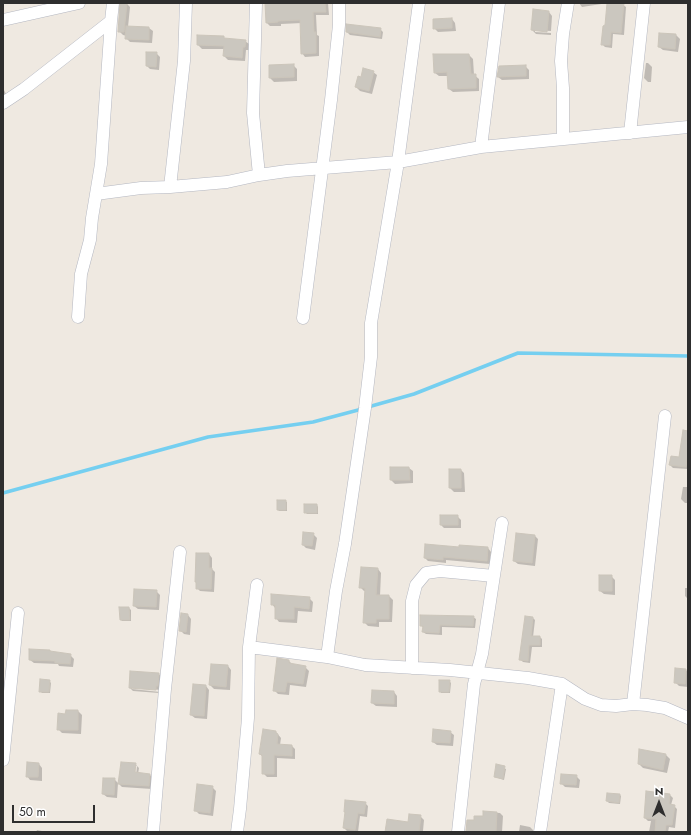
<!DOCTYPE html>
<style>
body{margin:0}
#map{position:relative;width:691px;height:835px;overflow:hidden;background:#efe9e1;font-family:Jost,sans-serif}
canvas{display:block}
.frame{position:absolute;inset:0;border:4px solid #2e2e2e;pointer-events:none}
.north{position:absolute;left:639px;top:783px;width:40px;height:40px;-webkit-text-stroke:3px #fff;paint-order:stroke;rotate:0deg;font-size:11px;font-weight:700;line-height:16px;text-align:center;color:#2e2e2e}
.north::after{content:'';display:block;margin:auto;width:14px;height:18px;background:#2e2e2e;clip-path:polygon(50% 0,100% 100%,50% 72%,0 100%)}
.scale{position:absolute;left:12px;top:805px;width:83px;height:18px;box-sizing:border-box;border:2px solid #2e2e2e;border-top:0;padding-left:5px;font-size:12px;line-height:14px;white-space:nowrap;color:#2e2e2e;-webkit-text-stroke:3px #fff;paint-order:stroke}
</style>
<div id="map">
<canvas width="691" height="835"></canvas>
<div class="frame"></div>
<div class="north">N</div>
<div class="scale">50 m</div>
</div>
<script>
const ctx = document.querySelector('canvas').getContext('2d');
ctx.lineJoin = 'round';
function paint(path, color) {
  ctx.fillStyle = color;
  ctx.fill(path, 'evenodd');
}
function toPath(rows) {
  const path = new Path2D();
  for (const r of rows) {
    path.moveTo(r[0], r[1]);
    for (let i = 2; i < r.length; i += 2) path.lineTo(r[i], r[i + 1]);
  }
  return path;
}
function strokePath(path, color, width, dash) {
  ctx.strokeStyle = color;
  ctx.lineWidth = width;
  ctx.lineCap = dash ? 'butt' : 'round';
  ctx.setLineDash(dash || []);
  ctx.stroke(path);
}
const shadow = toPath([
 [126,3,130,7,128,27,149,28,153,31,152,43,130,42,126,38,127,36,123,35,119,31],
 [266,3,328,3,329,15,316,15,317,35,319,36,319,56,305,57,302,53,302,23,281,24,281,26,270,26,267,23],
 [579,3,609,3,623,5,626,7,624,35,613,34,612,48,605,47,602,44,606,26,608,3,582,7],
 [549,12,552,16,551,31,535,30,535,32,551,33,551,35,536,34,532,30],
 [452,19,455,23,456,31,438,32,434,28],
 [380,29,383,32,382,39,350,35,347,32],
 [676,35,680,39,678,52,663,50,659,47],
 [223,37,225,39,245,41,249,44,249,50,246,50,245,61,228,60,224,56,225,49,202,49,198,45],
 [156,53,160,57,159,70,150,69,147,66],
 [469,55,473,59,474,75,479,79,479,91,453,92,449,89,448,76,439,76,435,73],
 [646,63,648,63,652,67,651,82,648,82,644,78],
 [293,65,297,69,297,81,274,82,270,78],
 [525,66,529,70,529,79,502,80,498,77],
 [373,72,377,75,372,94,360,91,356,87,361,78],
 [3,88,6,94,3,95],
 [688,438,688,469,673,468,670,465,680,458],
 [391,468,409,468,413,471,413,483,395,484,391,480],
 [461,470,464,473,465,492,454,492,450,488],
 [683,487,688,487,688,503,685,503,681,499],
 [285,501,287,502,287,511,279,511,278,510],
 [317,505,318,507,318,514,307,514,305,512],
 [457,516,461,520,461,528,444,528,441,525],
 [313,534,317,538,315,550,306,548,303,545],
 [535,536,538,539,535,566,518,564,514,561],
 [488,548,491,552,490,564,446,560,446,563,428,561,425,558],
 [209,554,212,558,212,569,215,572,214,592,200,591,197,588],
 [378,569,381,573,380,596,389,596,393,600,392,622,379,622,379,627,368,626,364,622,366,591,364,591,360,587],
 [611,576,615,580,615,595,604,594,600,591],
 [685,588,688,588,688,599,685,596],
 [156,591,160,595,159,610,138,609,134,606],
 [309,598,313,602,312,612,298,611,297,623,279,622,276,618,275,608,272,604],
 [129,608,131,610,131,621,122,621,121,620],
 [188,615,191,619,190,635,184,634,180,630],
 [473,617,476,619,475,628,442,627,442,635,426,634,423,632,424,628,420,625],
 [533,618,535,620,533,637,540,637,542,639,542,647,532,647,530,663,523,662,520,659],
 [70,655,74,659,73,667,59,666,58,664,34,663,30,660],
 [289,661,292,664,305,667,309,671,306,687,290,685,289,695,278,694,274,690],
 [228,666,231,670,230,690,214,689,210,685],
 [676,669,686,670,688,672,688,687,679,686,675,682],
 [159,674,162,678,161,690,132,687,132,689,160,692,159,693,133,691,130,688],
 [49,681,51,683,50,693,42,693,40,691],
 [449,681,451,683,450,693,441,693,440,691],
 [206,686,209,690,207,719,195,718,191,715],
 [394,692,397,696,397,707,376,706,372,703],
 [78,711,82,715,81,734,62,733,58,729,66,715],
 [276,732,281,738,280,745,292,746,295,749,295,759,277,758,277,777,267,777,263,773,263,757,260,754],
 [450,732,454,735,453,746,437,745,433,742],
 [640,750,666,755,670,759,667,773,643,768,639,764],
 [39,764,42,768,42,781,30,780,27,776],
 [135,764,139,768,138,774,150,775,153,778,152,789,122,787,119,784],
 [135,766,137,766,136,777,134,777],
 [497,766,506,769,504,780,495,777],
 [576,776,580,780,579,788,565,787,561,783],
 [114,779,118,783,117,798,107,797,103,794],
 [212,787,216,791,213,816,199,814,195,810],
 [620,795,621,796,620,804,609,803,607,801],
 [670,795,673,798,671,805,674,806,677,809,675,828,669,827,668,832,649,832,651,821,648,821,645,818],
 [365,803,368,806,367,817,360,816,358,832,347,831,344,828],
 [484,812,500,813,503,816,502,832,466,832,475,821,484,817],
 [420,816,424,820,423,831,435,832,386,832,408,823],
 [520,825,530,827,533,830,533,832,519,832],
 [37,830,47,832,36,832]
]);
const stream = toPath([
 [368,407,414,394,518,353,688,356],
 [3,493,208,437,313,422,362,409]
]);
const building = toPath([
 [120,3,127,3,124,32,118,32,120,3],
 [265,3,325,3,326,12,313,12,314,32,316,32,316,53,301,54,300,20,278,21,278,22,266,23,265,3],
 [607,3,624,3,621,33,611,32,610,45,601,45,603,26,605,25,607,3],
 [533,9,549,11,547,32,531,30,533,9],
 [452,18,452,28,433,29,433,19,452,18],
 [346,24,381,28,380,37,346,32,346,24],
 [126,26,149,27,149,40,125,39,126,26],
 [659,33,676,34,675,49,658,47,659,33],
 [197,35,224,36,224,38,246,40,245,47,243,47,242,58,223,56,224,46,197,45,197,35],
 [146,52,157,52,156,67,146,66,146,52],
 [433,54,469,54,471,74,476,74,476,88,448,89,447,72,434,73,433,54],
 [294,64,294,77,269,78,269,65,294,64],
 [526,65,526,76,497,77,499,66,526,65],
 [363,68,374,71,369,91,355,87,358,76,361,77,363,68],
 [683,430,688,431,688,454,686,467,669,465,671,456,679,457,683,430],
 [390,467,409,467,410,480,390,480,390,467],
 [449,469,461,469,461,488,449,488,449,469],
 [277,500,286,500,286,510,277,510,277,500],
 [304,504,317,504,317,513,304,513,304,504],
 [440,515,458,515,458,525,440,525,440,515],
 [303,532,314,533,312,546,302,545,303,532],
 [516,533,535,535,532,563,513,561,516,533],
 [425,544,459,547,459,545,488,547,487,561,443,557,443,560,424,558,425,544],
 [196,553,209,553,209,568,212,568,211,589,196,589,196,582,195,582,196,553],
 [361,567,378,568,376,595,389,595,389,619,376,619,376,623,363,623,365,588,359,588,361,567],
 [599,575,612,575,612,591,599,591,599,575],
 [134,589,157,590,156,607,133,606,134,589],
 [271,594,310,597,309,609,294,607,294,619,275,619,275,605,271,605,271,594],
 [119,607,129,607,130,620,120,620,119,607],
 [181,613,188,614,186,632,179,631,181,613],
 [420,615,474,616,473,626,440,625,439,633,422,632,423,626,420,626,420,615],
 [525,616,533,617,531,636,540,636,540,645,529,645,528,661,519,660,525,616],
 [29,649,50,650,50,651,71,654,70,664,55,663,55,661,29,660,29,649],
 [277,658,289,660,289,663,306,666,303,684,287,682,285,692,273,691,277,658],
 [211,664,228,665,226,687,209,685,211,664],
 [675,668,686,669,685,684,674,683,675,668],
 [130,671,159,673,158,686,156,686,156,690,129,688,130,671],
 [40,679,50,680,49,692,39,692,40,679],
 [439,680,450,680,449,692,439,692,439,680],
 [193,684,206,685,204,716,190,715,193,684],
 [372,690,394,691,394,704,371,703,372,690],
 [66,710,78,710,78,730,57,730,58,713,65,714,66,710],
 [263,729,276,731,276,733,278,734,277,744,292,745,292,756,274,755,274,774,262,774,262,755,259,754,263,729],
 [433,729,451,731,450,743,432,742,433,729],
 [639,749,666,754,663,770,638,764,639,749],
 [27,762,39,763,38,777,26,777,27,762],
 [121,762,136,763,135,772,150,774,149,786,118,784,121,762],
 [496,764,505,766,503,779,494,777,496,764],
 [561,774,577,775,576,785,560,784,561,774],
 [103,778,115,778,114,795,102,794,103,778],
 [197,784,213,786,210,813,194,811,197,784],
 [646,791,670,794,669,804,675,805,672,825,666,825,665,832,655,832,656,819,644,818,646,791],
 [607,793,620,794,619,803,606,801,607,793],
 [345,800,366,802,364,814,358,813,355,830,343,828,345,812,344,812,345,800],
 [483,811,497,812,496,832,466,832,467,820,474,820,474,816,483,816,483,811],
 [409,814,421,815,419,832,385,832,387,819,408,822,409,814]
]);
const street = toPath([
 [256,3,253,113,259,175],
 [3,20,79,3],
 [3,103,24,89,111,21,113,3],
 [630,133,644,3],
 [563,139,563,88,561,61,563,34,568,3],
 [481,147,499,3],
 [170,187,184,61,186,3],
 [96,194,141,188,170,187,227,182,259,175,287,171,398,162,481,147,688,127],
 [78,317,81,274,90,240,92,218,101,164,111,21],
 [303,318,331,100,339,25,339,3],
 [249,647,327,657,365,665,450,670,528,678,562,684,585,699,601,705,616,706,633,704,647,705,665,708,688,718],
 [327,657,336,591,345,544,365,408,371,357,371,323,398,162,419,3],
 [412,668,412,601,416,585,426,573,440,571,494,576],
 [633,704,665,416],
 [3,760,18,613],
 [153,832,165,689,180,552],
 [237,832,240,809,248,718,249,647,257,585],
 [458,832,474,684,482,654,502,523],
 [540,832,562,684]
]);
paint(shadow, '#0003');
strokePath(stream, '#75cff0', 3.5);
paint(building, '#cbc7bf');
strokePath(building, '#cbc5ba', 1);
strokePath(street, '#b4b7c1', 13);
strokePath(street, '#fff', 12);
</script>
